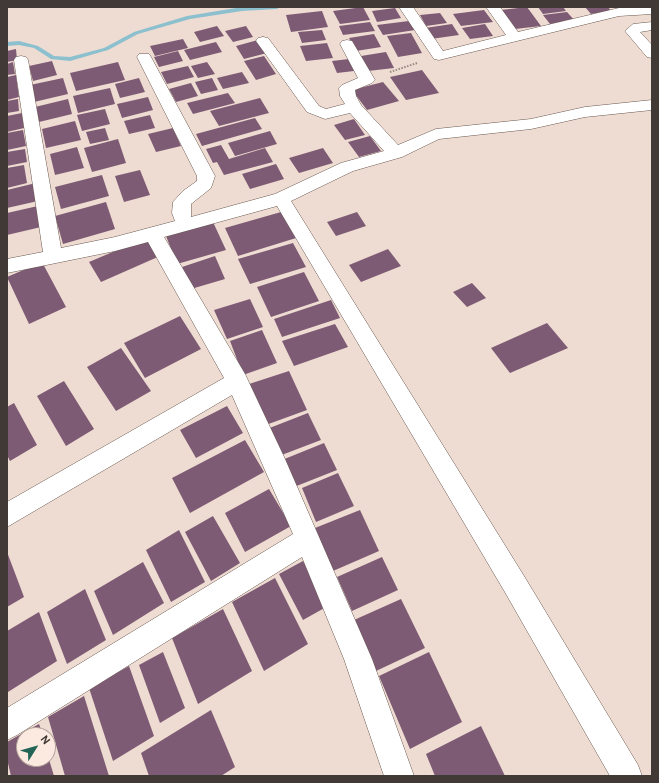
<!DOCTYPE html>
<style>
body{margin:0}
#map{position:relative;width:659px;height:783px;overflow:hidden;background:#eedbd1;font-family:Overpass,sans-serif}
canvas{display:block}
.frame{position:absolute;inset:0;border:8px solid #403935;pointer-events:none}
.north{position:absolute;left:16px;top:727px;width:40px;height:40px;box-sizing:border-box;background:#fce9df;border:1px solid #b1a39b;border-radius:50%;rotate:53deg;font-size:11px;font-weight:700;line-height:16px;text-align:center;color:#403935}
.north::after{content:'';display:block;margin:auto;width:14px;height:18px;background:#226556;clip-path:polygon(50% 0,100% 100%,50% 72%,0 100%)}
</style>
<div id="map">
<canvas width="659" height="783"></canvas>
<div class="frame"></div>
<div class="north">N</div>
</div>
<script>
const ctx = document.querySelector('canvas').getContext('2d');
ctx.lineJoin = 'round';
function toPath(rows) {
  const path = new Path2D();
  for (const r of rows) {
    path.moveTo(r[0], r[1]);
    for (let i = 2; i < r.length; i += 2) path.lineTo(r[i], r[i + 1]);
  }
  return path;
}
function paint(path, color) {
  ctx.fillStyle = color;
  ctx.fill(path, 'evenodd');
}
function strokePath(path, color, width, dash) {
  ctx.strokeStyle = color;
  ctx.lineWidth = width;
  ctx.lineCap = dash ? 'butt' : 'round';
  ctx.setLineDash(dash || []);
  ctx.stroke(path);
}
const stream = toPath([
 [242,7,280,7,277,9,242,11,190,19,138,34,108,50,70,61,51,59,34,48,19,45,7,46,7,42,19,41,38,46,54,56,70,57,104,48,134,32,187,16,242,7]
]);
const building = toPath([
 [363,7,370,20,340,24,333,11],
 [527,7,541,26,515,29,501,10],
 [538,7,563,7,566,11,543,14],
 [585,7,608,7,611,11,591,14],
 [395,8,401,18,377,22,372,11],
 [484,10,493,22,461,26,453,14],
 [322,11,328,27,291,32,286,15],
 [567,12,575,21,550,24,543,15],
 [440,13,447,23,426,26,420,15],
 [409,21,415,30,383,35,377,25],
 [370,22,375,31,343,35,339,26],
 [452,24,459,35,431,39,425,28],
 [485,24,493,36,470,39,462,28],
 [217,26,224,36,200,42,194,32],
 [246,26,253,37,233,42,225,31],
 [322,30,326,40,302,43,298,32],
 [411,33,422,53,398,57,387,36],
 [374,34,381,47,356,51,349,38],
 [183,39,188,48,155,56,150,46],
 [258,40,267,53,244,59,236,46],
 [216,42,222,52,190,60,184,50],
 [327,43,333,58,306,61,300,46],
 [16,49,17,60,7,62,7,51],
 [178,51,183,61,159,67,154,57],
 [386,52,394,68,368,71,361,56],
 [264,56,276,74,256,80,244,61],
 [349,59,354,71,337,73,332,61],
 [52,61,57,75,33,81,29,66],
 [13,62,15,74,7,75,7,64],
 [118,62,125,80,76,91,70,73],
 [207,62,215,74,198,78,191,66],
 [188,66,194,77,167,84,161,72],
 [422,70,439,93,406,100,390,77],
 [242,72,249,83,223,89,217,78],
 [16,75,19,97,7,100,7,77],
 [63,78,68,94,34,102,30,85],
 [139,78,145,92,120,98,115,84],
 [212,78,218,90,201,94,195,82],
 [383,82,399,101,367,110,352,90],
 [191,83,198,96,176,102,169,89],
 [110,88,115,104,78,113,73,96],
 [228,93,235,103,193,114,187,103],
 [148,97,153,110,122,118,117,104],
 [260,98,269,113,219,126,210,111],
 [18,99,19,111,7,113,7,101],
 [68,99,72,114,39,122,35,107],
 [105,109,110,124,82,131,77,115],
 [22,113,24,128,7,132,7,116],
 [150,115,155,128,129,134,124,121],
 [255,118,262,129,202,146,196,134],
 [354,119,365,135,345,140,334,125],
 [75,121,81,140,46,148,42,129],
 [105,128,109,140,90,144,86,132],
 [173,128,181,146,156,152,148,134],
 [23,130,26,146,7,150,7,133],
 [270,131,277,144,235,156,228,143],
 [370,136,381,151,359,157,348,142],
 [118,139,126,163,92,172,84,148],
 [221,145,229,159,265,148,273,162,224,175,217,162,213,163,206,149],
 [77,147,84,168,55,175,50,154],
 [323,148,333,163,299,173,289,158],
 [25,149,27,162,7,166,7,152],
 [276,164,284,179,250,189,242,174],
 [24,165,27,183,7,188,7,168],
 [140,170,150,195,124,202,115,176],
 [102,175,109,196,61,209,55,187],
 [36,183,38,201,7,208,7,190],
 [106,202,115,229,63,244,55,216],
 [38,206,41,227,7,235,7,213],
 [281,212,296,238,238,256,225,228],
 [357,212,366,226,336,236,327,222],
 [213,222,226,250,177,264,166,236],
 [148,237,160,256,101,282,89,262],
 [293,243,306,267,250,284,238,259],
 [388,249,401,266,361,282,349,265],
 [215,256,225,279,191,289,182,267],
 [42,262,66,307,29,324,7,277],
 [304,272,319,301,271,317,257,287],
 [472,283,486,298,467,307,453,292],
 [250,299,263,327,227,339,214,310],
 [331,300,340,318,282,337,274,319],
 [180,316,201,349,145,378,124,343],
 [547,323,568,348,510,373,491,348],
 [335,324,348,347,294,366,282,341],
 [262,330,277,363,243,375,230,341],
 [121,348,151,391,116,411,87,367],
 [289,371,307,410,263,426,246,385],
 [64,381,94,429,66,446,37,396],
 [14,403,37,445,10,461,7,455,7,407],
 [227,406,243,433,196,458,180,430],
 [308,413,321,440,279,456,267,429],
 [245,440,264,472,190,513,172,478],
 [324,443,337,470,294,487,282,460],
 [338,473,354,506,316,522,302,488],
 [269,489,291,526,245,552,225,513],
 [360,510,379,551,333,571,315,528],
 [213,516,240,563,211,581,185,532],
 [179,530,205,582,171,602,146,550],
 [7,552,24,597,7,607],
 [382,557,398,590,352,611,337,577],
 [303,561,328,606,303,620,279,574],
 [143,562,164,603,113,635,94,591],
 [275,578,308,644,264,671,232,602],
 [85,589,106,640,67,664,47,612],
 [401,599,425,648,376,671,354,620],
 [223,609,252,671,198,704,172,638],
 [39,612,57,661,8,692,7,631],
 [163,652,185,708,160,723,139,665],
 [429,652,462,722,410,749,379,676],
 [129,666,154,736,113,761,89,688],
 [84,696,109,776,65,776,48,717],
 [211,710,235,767,221,776,149,776,141,753],
 [39,724,43,735,24,735,24,759,48,759,48,756,54,776,11,776,7,759,7,742],
 [481,726,505,776,435,776,426,754]
]);
const path = toPath([
 [390,72,417,63]
]);
const minor = toPath([
 [399,7,413,7,443,51,506,35,486,7,500,7,518,32,619,8,652,7,652,14,619,16,439,60,434,59,399,7],
 [652,22,652,30,640,32,652,45,652,58,647,57,625,31,633,24,652,22],
 [263,37,268,38,319,106,326,109,345,104,340,96,339,88,342,85,358,78,340,44,342,41,347,40,352,41,375,80,372,83,355,90,356,96,361,105,398,145,436,129,531,119,585,107,652,100,652,110,585,117,531,129,439,139,402,157,353,171,291,201,524,576,638,765,642,776,610,776,506,594,277,206,164,237,245,374,285,459,372,659,414,776,384,776,344,659,302,557,17,735,7,740,7,708,293,534,232,395,7,527,7,502,224,378,148,242,115,251,7,273,7,259,43,252,14,60,16,57,21,56,26,57,28,60,61,248,115,237,175,221,172,213,173,202,183,191,197,181,197,176,137,57,139,54,149,54,151,57,215,176,211,188,191,204,191,217,275,194,341,163,384,151,350,113,325,119,307,112,256,41,258,38,263,37]
]);
paint(stream, '#8cc0cf');
paint(building, '#7e5b74');
strokePath(minor, '#695951', 1);
strokePath(path, '#968982', 2, [1.5, 1.5]);
paint(minor, '#fff');
</script>
